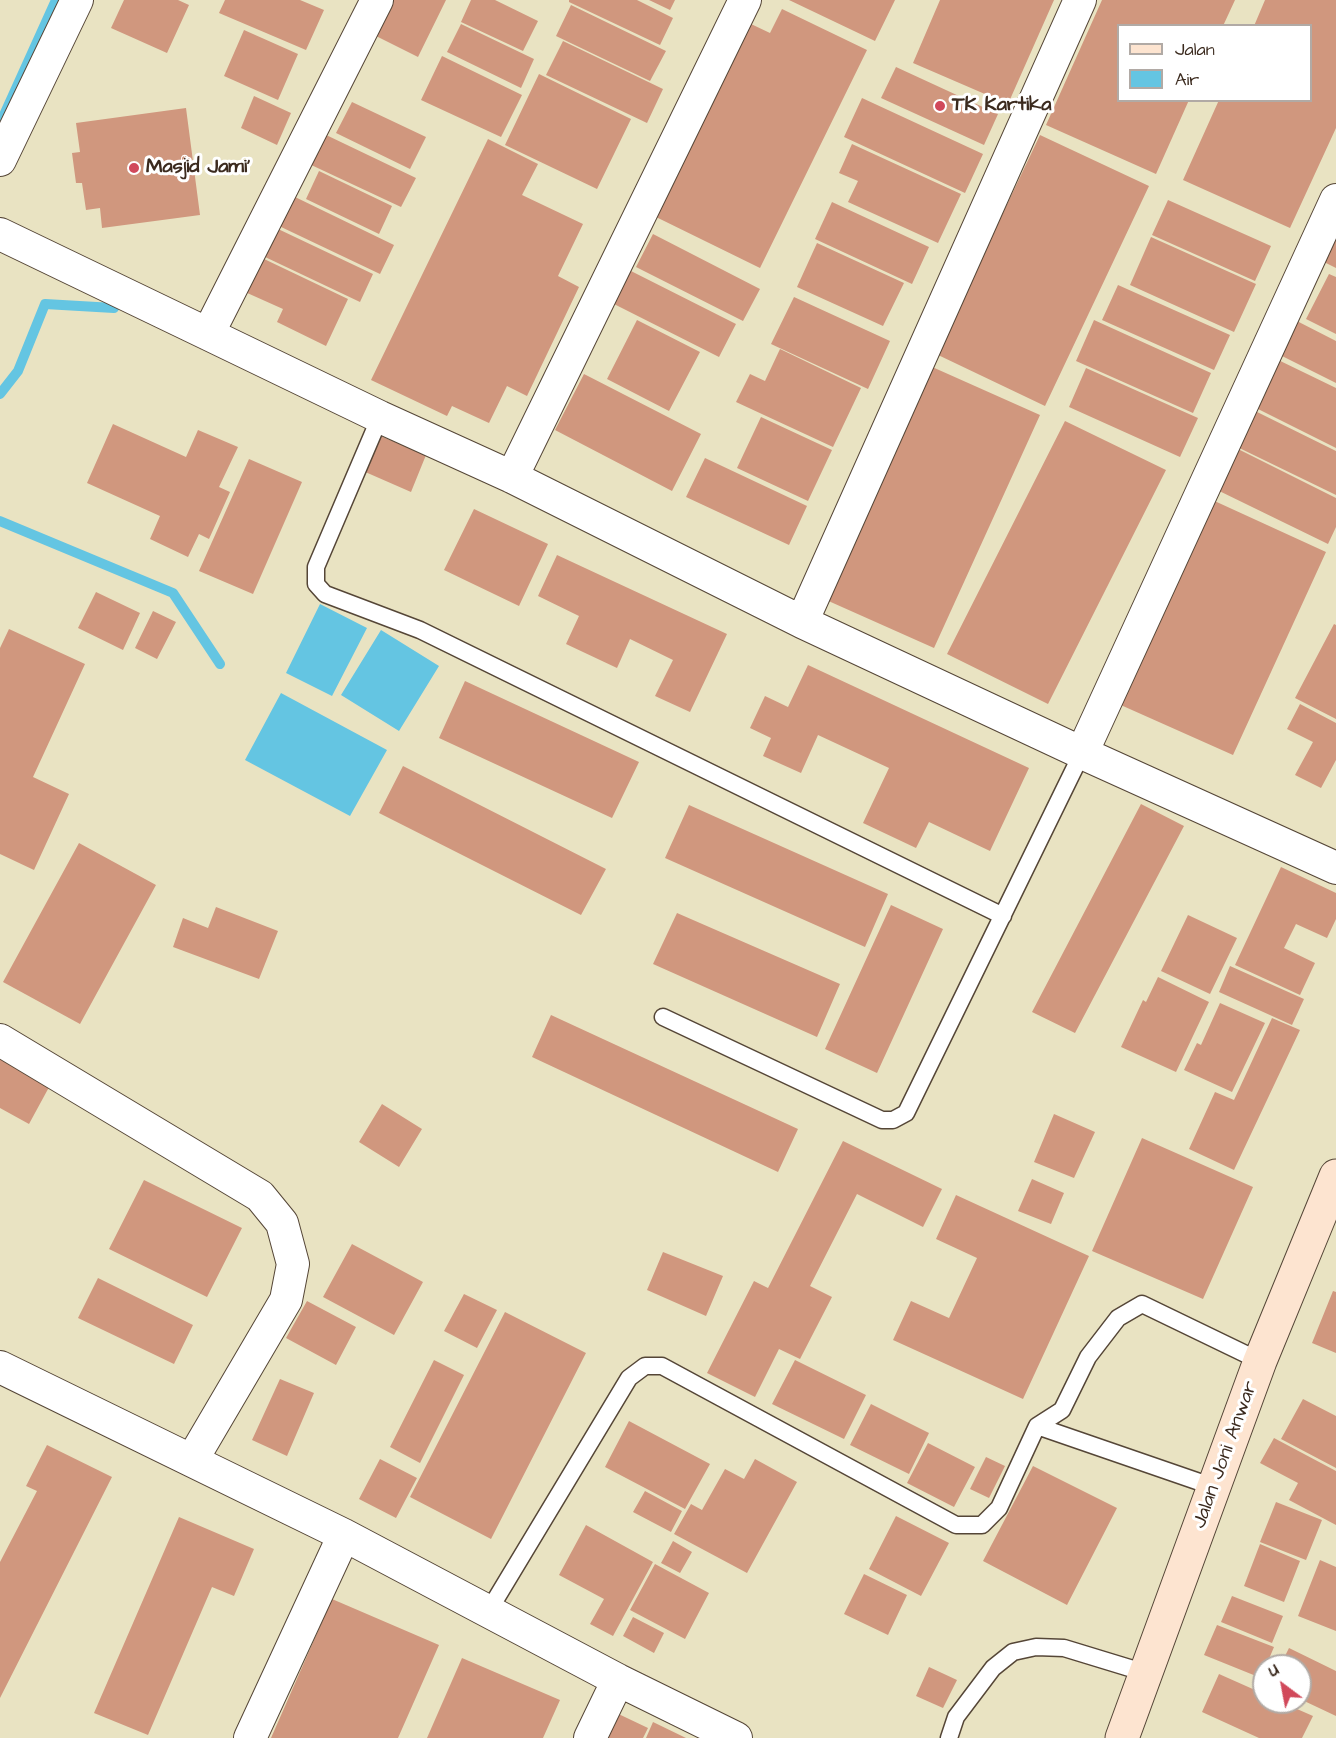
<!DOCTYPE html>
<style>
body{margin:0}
#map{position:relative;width:1336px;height:1738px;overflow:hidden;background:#e9e3c2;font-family:"Architects Daughter",sans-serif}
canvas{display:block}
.legend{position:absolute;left:1117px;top:24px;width:195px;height:78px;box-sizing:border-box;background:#fff;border:2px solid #b1aaa5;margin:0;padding:8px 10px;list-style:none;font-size:18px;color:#3b2a1e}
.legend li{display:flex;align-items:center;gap:12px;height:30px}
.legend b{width:30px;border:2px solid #b1aaa5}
.north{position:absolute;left:1252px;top:1654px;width:60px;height:60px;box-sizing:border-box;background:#fff;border:2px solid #b1aaa5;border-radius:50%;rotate:328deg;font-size:16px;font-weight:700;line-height:24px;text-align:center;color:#3b2a1e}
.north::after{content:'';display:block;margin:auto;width:21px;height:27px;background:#d1495b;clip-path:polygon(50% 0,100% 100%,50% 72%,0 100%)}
</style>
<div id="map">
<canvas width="1336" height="1738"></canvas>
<ul class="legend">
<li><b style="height:8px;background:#fde4d0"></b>Jalan</li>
<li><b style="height:16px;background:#64c5e2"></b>Air</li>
</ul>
<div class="north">U</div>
</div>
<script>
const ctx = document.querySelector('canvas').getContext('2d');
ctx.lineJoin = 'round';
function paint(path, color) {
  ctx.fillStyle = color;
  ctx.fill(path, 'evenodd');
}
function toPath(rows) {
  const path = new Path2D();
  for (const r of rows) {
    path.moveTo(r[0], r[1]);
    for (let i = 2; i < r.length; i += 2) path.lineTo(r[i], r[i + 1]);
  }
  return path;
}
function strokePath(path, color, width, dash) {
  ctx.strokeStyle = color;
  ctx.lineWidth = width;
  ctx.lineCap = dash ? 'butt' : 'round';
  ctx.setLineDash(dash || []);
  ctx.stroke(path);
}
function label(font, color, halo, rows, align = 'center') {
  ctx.font = font + ' "Architects Daughter",sans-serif';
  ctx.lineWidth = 6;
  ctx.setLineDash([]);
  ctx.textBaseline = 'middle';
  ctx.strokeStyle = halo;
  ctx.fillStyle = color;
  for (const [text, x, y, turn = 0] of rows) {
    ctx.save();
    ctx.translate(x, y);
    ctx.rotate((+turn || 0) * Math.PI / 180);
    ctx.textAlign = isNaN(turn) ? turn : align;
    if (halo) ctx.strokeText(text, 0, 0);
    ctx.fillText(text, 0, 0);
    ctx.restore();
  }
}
const water = toPath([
 [320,604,367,628,332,696,286,673],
 [381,630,439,666,399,731,341,695],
 [281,693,387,750,350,816,245,760]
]);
const stream = toPath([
 [0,124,56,0],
 [0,394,18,371,45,304,114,308],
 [0,521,173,593,220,664]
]);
const building = toPath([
 [124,0,178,0,189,5,167,53,111,28],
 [225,0,300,0,324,10,306,50,219,13],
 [389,0,446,0,418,57,376,36],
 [471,0,495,0,538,21,523,51,461,22],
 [569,0,637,0,673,18,660,45,569,2],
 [649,0,675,0,670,10],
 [789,0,895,0,875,41],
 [940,0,1054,0,1008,104,913,63],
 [1102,0,1235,0,1223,26,1118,26,1118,100,1189,100,1156,174,1046,125],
 [1265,0,1336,0,1336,128,1290,228,1183,180,1219,100,1310,100,1310,26,1254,26],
 [571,5,666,51,650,81,556,36],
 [782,9,867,50,760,268,656,217,751,24,770,33],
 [461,24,534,59,521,88,447,52],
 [244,30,298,54,278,100,224,76],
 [563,41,663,89,647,123,546,75],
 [442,56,522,95,501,137,421,100],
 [896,67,998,114,984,145,881,98],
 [539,74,631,119,597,189,505,145],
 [254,96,291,113,277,145,241,128],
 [862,98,983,154,965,193,844,137],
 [352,102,426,137,410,169,336,133],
 [186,108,200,215,102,228,100,208,86,210,82,183,76,183,72,153,80,152,76,123],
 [322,133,416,178,401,207,307,163],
 [1040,135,1149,186,1045,406,936,354],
 [488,139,538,164,522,195,583,224,558,276,579,287,527,396,507,386,489,423,452,406,447,416,371,380],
 [852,144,961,194,938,243,848,202,858,181,839,173],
 [319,171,392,206,379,234,306,199],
 [293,196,394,245,380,274,279,226],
 [1168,200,1271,246,1255,281,1152,235],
 [832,202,929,247,912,284,815,239],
 [276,228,373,274,360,302,263,256],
 [653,234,760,289,743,321,636,267],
 [1151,237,1256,284,1234,332,1130,285],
 [1336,238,1336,268,1324,262],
 [817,243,904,283,883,326,797,287],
 [262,258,348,299,326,346,277,322,283,309,245,292],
 [627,269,736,324,719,357,610,302],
 [1329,274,1336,277,1336,334,1306,319],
 [1118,285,1230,335,1214,370,1102,320],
 [794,297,890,341,868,389,771,344],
 [1291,318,1336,341,1336,383,1274,352],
 [637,320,700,352,669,411,607,379],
 [1094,320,1211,373,1193,413,1076,361],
 [780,349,861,388,833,447,736,402,750,374,765,381],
 [1270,356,1336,388,1336,448,1246,403],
 [930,366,1040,415,934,648,824,599],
 [1086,368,1198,418,1180,457,1069,407],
 [584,374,701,434,672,491,555,430],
 [1247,407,1336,451,1336,495,1229,443],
 [761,417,832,450,808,501,737,468],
 [1065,421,1166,470,1048,704,947,654],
 [113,424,186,457,198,430,238,447,219,487,230,492,209,539,199,534,188,557,150,539,160,516,87,483],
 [378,435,426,455,411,492,363,471],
 [1230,445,1336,498,1336,527,1328,544,1209,486],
 [705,458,807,506,789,545,686,497],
 [249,459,302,482,253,594,199,571],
 [1208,498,1326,552,1233,755,1114,702],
 [474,509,548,544,519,606,444,570],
 [557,555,727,634,690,712,655,696,673,660,630,639,617,668,566,644,579,616,538,596],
 [96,592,140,613,123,650,78,628],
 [153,611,176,622,157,659,135,648],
 [1334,624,1336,625,1336,719,1295,698],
 [9,629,85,664,33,777,69,794,34,870,0,854,0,648],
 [808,665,1029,768,990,851,929,822,916,848,863,823,889,768,818,735,801,773,763,756,771,738,750,728,765,696,788,707],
 [465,681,639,762,612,818,439,738],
 [1300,704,1336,723,1336,760,1321,788,1295,775,1313,742,1287,729],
 [403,766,606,869,581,915,379,813],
 [1141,804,1184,826,1075,1033,1032,1012],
 [689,805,888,894,865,947,665,858],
 [79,843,156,885,80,1024,3,982],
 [1281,867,1336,893,1336,919,1327,938,1296,924,1284,948,1315,963,1300,995,1235,965],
 [891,905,943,929,877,1073,825,1049],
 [216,907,278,931,259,979,173,947,183,918,208,928],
 [677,913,840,984,817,1037,653,964],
 [1188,915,1237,938,1210,994,1161,971],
 [1230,966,1304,999,1292,1025,1219,992],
 [1158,977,1209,1002,1176,1072,1121,1047,1143,1000,1146,1002],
 [1220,1003,1265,1023,1232,1092,1184,1070,1197,1043,1201,1045],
 [551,1015,798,1129,778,1172,532,1057],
 [1272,1018,1300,1030,1234,1170,1189,1149,1215,1092,1234,1100],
 [0,1049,54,1078,29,1124,0,1108],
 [382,1104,422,1129,399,1167,359,1142],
 [1054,1114,1095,1132,1074,1178,1034,1162],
 [1142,1138,1253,1187,1203,1299,1092,1251],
 [843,1141,942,1189,923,1227,857,1194,810,1286,832,1297,800,1359,779,1349,755,1397,707,1373,754,1281,768,1288],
 [1032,1179,1064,1193,1051,1224,1018,1211],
 [144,1180,242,1228,207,1297,109,1249],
 [956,1195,1089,1256,1023,1399,893,1340,911,1301,949,1318,977,1258,936,1239],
 [352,1244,423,1282,394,1335,323,1297],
 [663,1252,723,1276,706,1316,647,1290],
 [98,1278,193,1325,174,1364,78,1318],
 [1333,1291,1336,1292,1336,1353,1312,1343],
 [464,1294,497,1310,477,1348,444,1331],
 [307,1301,356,1327,336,1365,286,1338],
 [505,1312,586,1353,491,1539,410,1497],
 [434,1360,464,1375,420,1463,390,1447],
 [795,1360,866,1395,844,1439,772,1404],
 [280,1379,314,1393,287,1456,252,1440],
 [1303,1399,1336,1416,1336,1468,1281,1439],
 [871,1404,929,1433,909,1474,850,1445],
 [629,1421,710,1464,685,1509,605,1467],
 [1274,1438,1336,1471,1336,1525,1289,1500,1298,1483,1260,1463],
 [928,1443,975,1467,954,1507,907,1483],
 [47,1445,112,1477,0,1698,0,1562,37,1491,26,1486],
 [986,1457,1005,1466,989,1498,970,1489],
 [380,1459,417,1478,396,1518,359,1499],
 [755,1459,797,1482,747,1573,674,1534,691,1504,702,1510,725,1469,744,1479],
 [1033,1466,1117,1508,1067,1605,983,1561],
 [645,1491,682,1511,671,1532,633,1512],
 [1276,1502,1322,1520,1306,1560,1260,1542],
 [896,1516,949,1543,921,1596,869,1569],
 [179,1517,254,1549,234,1596,212,1587,148,1735,94,1713],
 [586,1525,653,1562,613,1636,590,1624,604,1599,559,1575],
 [673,1541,692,1552,680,1573,661,1563],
 [1260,1544,1300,1561,1284,1602,1244,1586],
 [1320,1560,1336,1567,1336,1631,1298,1616],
 [655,1564,709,1593,685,1639,630,1610],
 [864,1574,907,1595,888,1635,844,1614],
 [1232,1596,1283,1616,1272,1643,1221,1622],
 [332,1599,439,1645,398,1738,271,1738],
 [633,1617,664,1633,654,1653,623,1636],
 [1217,1625,1274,1647,1266,1666,1264,1666,1261,1678,1204,1655],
 [1289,1648,1336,1671,1336,1716,1300,1699,1300,1666,1280,1666],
 [462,1658,560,1700,543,1738,427,1738],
 [929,1667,957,1680,943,1708,916,1696],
 [1219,1674,1264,1694,1264,1702,1281,1702,1313,1716,1302,1738,1259,1738,1202,1712],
 [608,1709,648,1728,643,1738,603,1738],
 [653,1722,686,1738,646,1738]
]);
const service = toPath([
 [380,417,316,567,316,584,325,594,420,630,1003,916],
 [663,1017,882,1120,893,1120,906,1113,1082,753],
 [1214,1487,1037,1426,1062,1410,1088,1357,1118,1318,1142,1304,1260,1361],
 [488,1612,629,1378,645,1366,662,1366,956,1525,982,1525,999,1508,1037,1426],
 [949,1738,956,1717,993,1668,1013,1652,1036,1647,1064,1648,1146,1673]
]);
const minor = toPath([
 [377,0,208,334,380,417,512,477,802,622,1082,753,1336,868],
 [0,160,77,0],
 [0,234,208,334],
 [512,477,745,0],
 [802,622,1080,0],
 [1082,753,1336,200],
 [0,1040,260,1196,282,1223,293,1264,286,1300,192,1460],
 [0,1367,344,1535,618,1680,736,1738],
 [250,1738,344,1535],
 [590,1738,618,1680]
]);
const secondary = toPath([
 [1122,1738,1260,1361,1336,1176]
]);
const markers = [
 [940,106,6,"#d1495b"],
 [134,168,6,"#d1495b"]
];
const poiNames = [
 ["TK Kartika",952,106],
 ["Masjid Jami'",146,168]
];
const streetNames = [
 ["Jalan Joni Anwar",1226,1455,-70]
];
paint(water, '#64c5e2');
strokePath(stream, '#64c5e2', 10);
paint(building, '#d0977e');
strokePath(service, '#554637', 19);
strokePath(minor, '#554637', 34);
strokePath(secondary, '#554637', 35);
strokePath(service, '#fff', 16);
strokePath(minor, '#fff', 32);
strokePath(secondary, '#fde4d0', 33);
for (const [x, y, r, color] of markers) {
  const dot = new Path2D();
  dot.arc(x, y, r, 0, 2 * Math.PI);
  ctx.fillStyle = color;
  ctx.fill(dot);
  strokePath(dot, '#fff', 2);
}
label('bold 20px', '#3b2a1e', '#fff', poiNames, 'left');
label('20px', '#3b2a1e', '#fff', streetNames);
</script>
